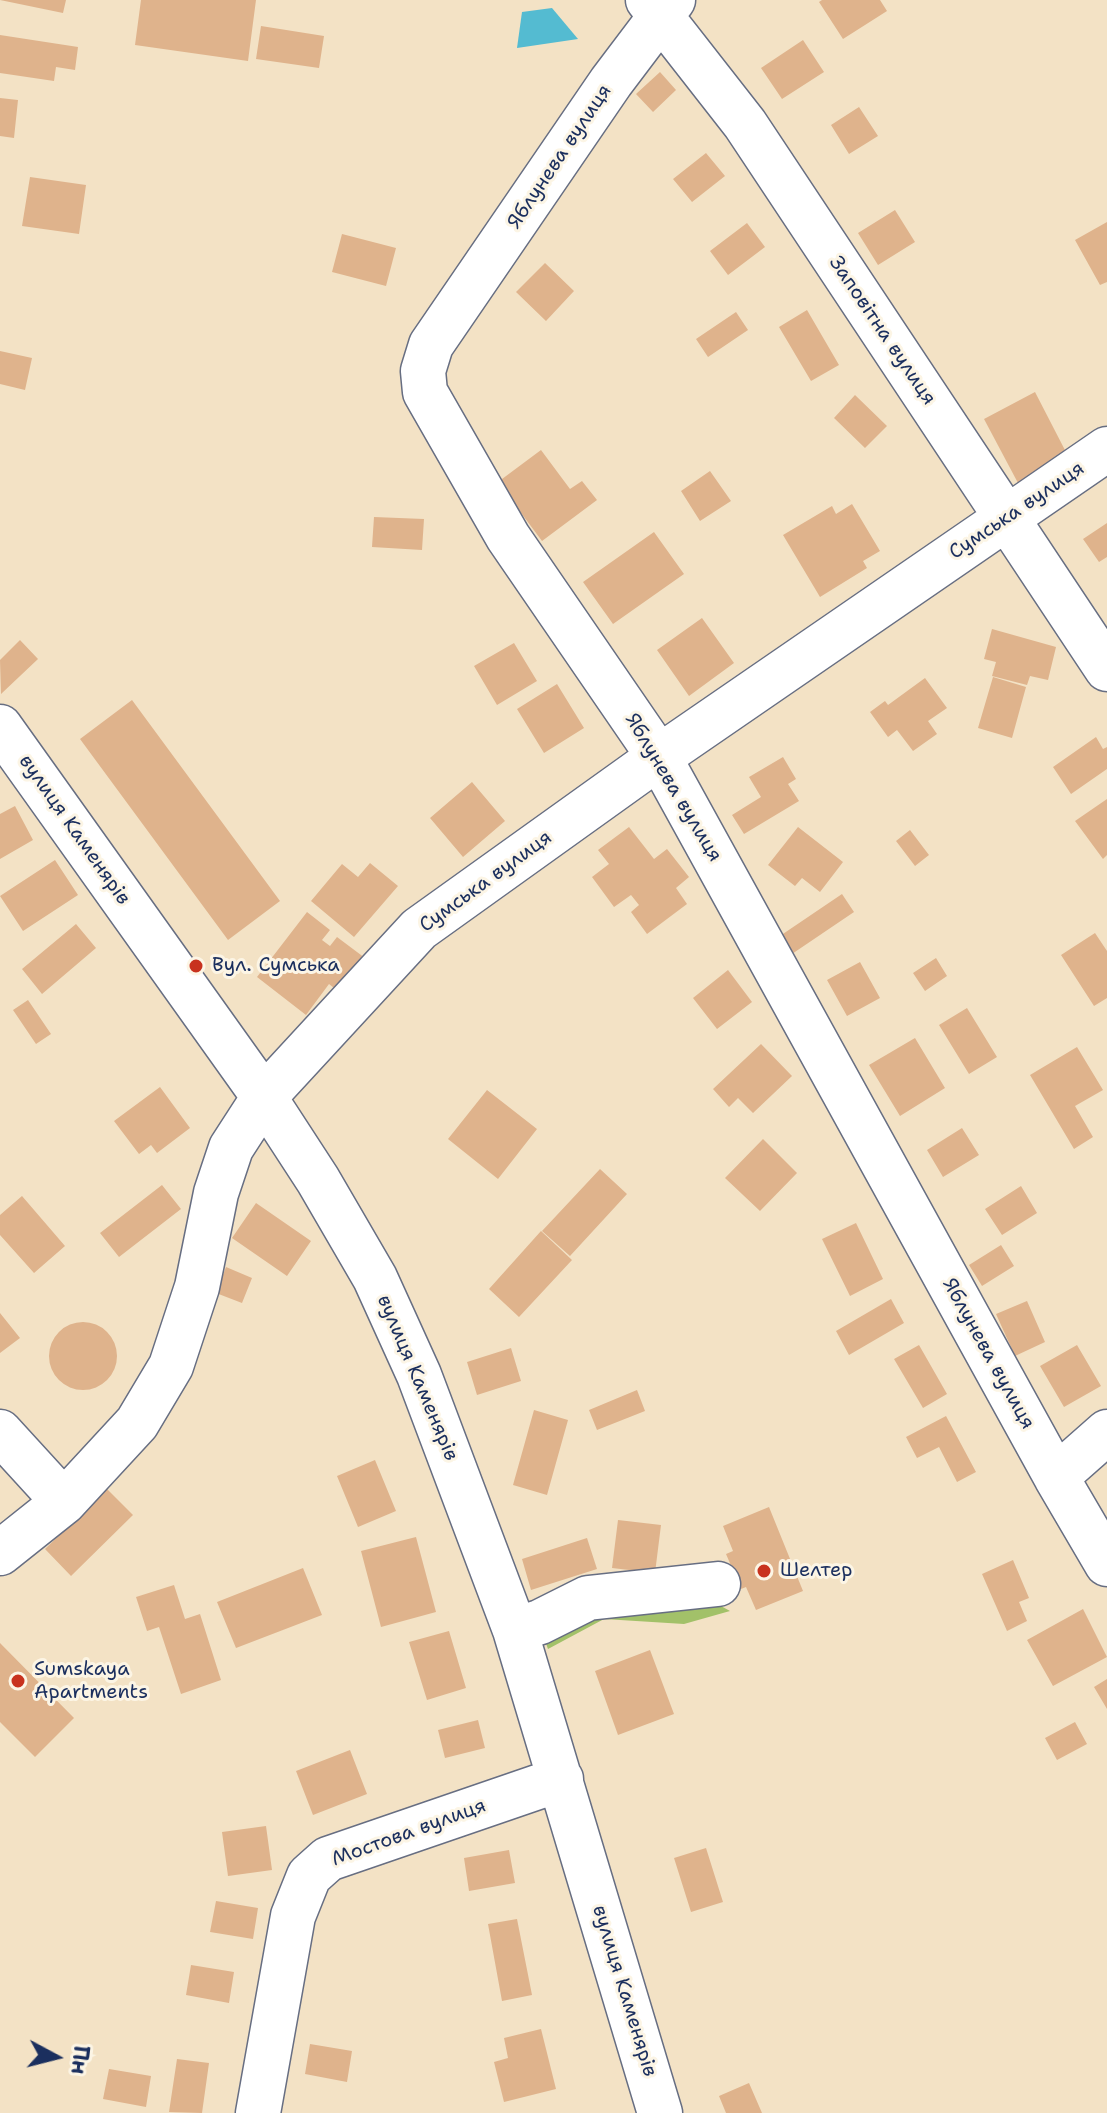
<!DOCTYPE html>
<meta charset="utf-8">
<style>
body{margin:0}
#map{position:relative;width:1107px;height:2113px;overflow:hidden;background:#f3e2c5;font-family:"Shantell Sans",sans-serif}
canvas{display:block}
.north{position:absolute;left:16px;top:2017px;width:80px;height:80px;-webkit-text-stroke:6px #fcf5e5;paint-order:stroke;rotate:97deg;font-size:22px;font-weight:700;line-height:32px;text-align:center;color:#1b2f5e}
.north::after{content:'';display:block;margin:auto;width:28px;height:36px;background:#1b2f5e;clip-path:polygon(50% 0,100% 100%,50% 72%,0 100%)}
</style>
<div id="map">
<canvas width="1107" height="2113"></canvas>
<div class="north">Пн</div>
</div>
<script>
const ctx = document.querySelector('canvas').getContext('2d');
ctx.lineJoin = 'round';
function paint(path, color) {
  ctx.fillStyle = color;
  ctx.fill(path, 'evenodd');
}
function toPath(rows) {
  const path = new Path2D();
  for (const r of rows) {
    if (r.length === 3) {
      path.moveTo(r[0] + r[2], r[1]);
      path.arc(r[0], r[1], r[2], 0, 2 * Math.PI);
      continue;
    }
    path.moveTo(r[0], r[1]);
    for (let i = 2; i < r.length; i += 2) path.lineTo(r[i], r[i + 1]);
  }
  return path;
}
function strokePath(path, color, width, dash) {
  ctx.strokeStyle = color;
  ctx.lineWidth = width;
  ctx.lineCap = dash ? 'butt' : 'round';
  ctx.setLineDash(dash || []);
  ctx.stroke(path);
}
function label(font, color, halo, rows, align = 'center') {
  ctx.font = font + ' "Shantell Sans",sans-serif';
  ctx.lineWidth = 6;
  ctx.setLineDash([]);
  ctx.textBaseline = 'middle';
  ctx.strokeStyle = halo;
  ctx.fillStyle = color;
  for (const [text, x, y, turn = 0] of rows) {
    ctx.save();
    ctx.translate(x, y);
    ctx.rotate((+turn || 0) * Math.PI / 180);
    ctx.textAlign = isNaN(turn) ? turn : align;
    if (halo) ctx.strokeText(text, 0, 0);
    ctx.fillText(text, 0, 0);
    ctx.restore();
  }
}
const green = toPath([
 [710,1600,730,1611,684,1624,604,1619,548,1649,543,1635,596,1608]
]);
const water = toPath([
 [552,8,578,39,517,48,522,12]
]);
const building = toPath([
 [0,0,66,0,63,13],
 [141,0,256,0,248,61,135,45],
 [822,0,880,0,887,11,843,39,819,2],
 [261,26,324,36,319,68,256,59],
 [0,35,78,47,75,70,56,67,54,81,0,73],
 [803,40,824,72,782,99,761,68],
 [660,72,676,90,653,112,636,94],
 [0,98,18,100,14,138,0,136],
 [859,107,878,136,849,154,831,125],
 [706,153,725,176,692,202,673,179],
 [30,177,86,185,79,234,22,226],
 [895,210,915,242,878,265,858,233],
 [1107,222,1107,282,1100,285,1075,240],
 [747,223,765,247,728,275,710,251],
 [342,234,396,248,386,286,332,272],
 [545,263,574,291,546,321,516,292],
 [807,310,839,365,811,381,779,327],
 [736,312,748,330,708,357,696,339],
 [0,351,32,358,25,390,0,384],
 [1035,392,1068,456,1018,483,984,419],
 [855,395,887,426,865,448,834,418],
 [541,450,570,489,582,481,597,500,542,541,498,482],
 [710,471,731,501,700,521,681,491],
 [852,504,880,551,863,561,867,568,820,597,783,535,832,506,836,514],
 [374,517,424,519,422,550,372,547],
 [1107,523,1107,557,1099,562,1083,539],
 [654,532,684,574,613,624,583,582],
 [702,618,734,663,689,696,657,650],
 [992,629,1056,647,1048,680,1030,676,1027,685,992,676,996,662,984,659],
 [20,640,38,659,1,694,0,660],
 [514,643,537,681,497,705,474,666],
 [993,677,1026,687,1012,738,978,728],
 [925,678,947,708,928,721,937,734,913,751,897,730,888,737,870,712,885,701,888,705],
 [557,684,584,728,544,753,517,709],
 [132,700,280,901,228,940,80,739],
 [1096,737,1103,749,1107,747,1107,769,1071,794,1053,767],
 [783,757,796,779,788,784,799,801,744,834,732,815,761,797,749,777],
 [472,782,505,821,463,857,430,818],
 [1107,799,1107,855,1103,859,1075,821],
 [15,806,33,840,0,859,0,814],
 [629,827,654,859,667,849,689,877,676,888,687,904,647,934,631,912,639,905,631,895,614,907,592,877,609,864,598,850],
 [798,827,843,862,820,892,802,878,795,886,768,865],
 [910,830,929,855,915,866,896,841],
 [55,860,78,895,23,931,0,896],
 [370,863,398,886,354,937,311,901,342,864,358,877],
 [842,894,854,912,786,958,774,940],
 [307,912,330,930,322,940,330,946,337,937,365,958,339,992,329,984,306,1015,257,977],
 [76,924,96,948,42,994,22,969],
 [1095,933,1107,951,1107,998,1094,1006,1061,955],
 [936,958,947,976,925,991,913,973],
 [860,962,880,998,847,1016,827,980],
 [728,970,752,1002,717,1029,693,998],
 [28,1000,51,1034,36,1044,13,1010],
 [967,1008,997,1057,969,1074,939,1025],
 [915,1038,945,1088,900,1116,869,1065],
 [761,1044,792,1076,753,1113,738,1098,729,1107,713,1089],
 [1077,1047,1103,1090,1075,1106,1093,1137,1074,1149,1030,1075],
 [160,1087,190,1128,157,1153,151,1145,139,1154,114,1121],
 [487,1090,537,1129,498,1179,448,1139],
 [962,1128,979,1155,943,1177,927,1150],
 [763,1139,797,1173,760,1211,725,1178],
 [600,1169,627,1194,570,1256,542,1231],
 [162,1185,181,1209,119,1257,100,1233],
 [1021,1186,1037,1213,1002,1235,985,1209],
 [22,1196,65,1246,34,1273,0,1235,0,1215],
 [256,1203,311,1241,287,1276,232,1238],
 [856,1223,883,1279,850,1296,822,1239],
 [541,1231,572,1260,519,1317,489,1289],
 [1001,1245,1014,1266,982,1286,969,1265],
 [226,1267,252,1278,242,1303,216,1293],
 [891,1299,904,1323,849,1355,836,1331],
 [1027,1301,1045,1342,1015,1356,996,1314],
 [0,1313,20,1338,0,1353],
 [83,1356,34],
 [919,1345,947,1394,923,1408,894,1359],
 [1077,1345,1101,1386,1064,1407,1040,1366],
 [511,1348,521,1381,477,1395,467,1362],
 [637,1390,645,1411,597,1430,589,1410],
 [534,1410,568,1420,547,1495,513,1485],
 [946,1416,976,1472,957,1482,939,1447,917,1458,906,1437],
 [375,1460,396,1511,358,1527,337,1476],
 [107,1489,133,1515,71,1576,45,1549],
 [769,1507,803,1591,756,1610,746,1587,741,1589,726,1554,733,1551,723,1526],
 [618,1520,661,1525,655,1573,612,1568],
 [416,1537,436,1612,381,1627,361,1551],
 [587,1538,597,1569,531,1590,522,1559],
 [1013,1560,1029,1598,1019,1602,1027,1621,1007,1631,982,1574],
 [303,1568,322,1615,236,1648,217,1602],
 [174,1585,185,1619,200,1614,221,1680,181,1694,159,1627,147,1631,136,1597],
 [1083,1609,1107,1657,1053,1686,1027,1640],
 [449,1631,466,1688,427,1700,409,1642],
 [0,1643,74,1718,35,1757,0,1722],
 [650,1650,674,1714,618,1735,595,1671],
 [1107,1679,1107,1709,1094,1687],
 [478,1720,485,1748,445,1758,438,1730],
 [1075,1722,1087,1744,1057,1760,1045,1738],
 [350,1750,367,1794,313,1815,296,1771],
 [266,1826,272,1870,228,1876,222,1832],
 [706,1848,723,1902,691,1912,674,1858],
 [509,1850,515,1883,469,1891,464,1858],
 [216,1901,258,1908,253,1939,210,1932],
 [517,1919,532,1995,502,2001,488,1924],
 [191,1965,234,1972,229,2003,186,1995],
 [541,2029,556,2089,504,2102,494,2062,508,2058,504,2038],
 [310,2044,352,2051,347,2082,305,2074],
 [177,2059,209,2063,202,2113,169,2112],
 [109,2069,151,2076,146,2107,103,2099],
 [749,2083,762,2113,726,2113,719,2096]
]);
const minor = toPath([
 [648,0,745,124,1107,669],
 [673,0,611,82,431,345,423,371,425,392,508,537,659,757,1056,1477,1107,1564],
 [0,727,264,1097,318,1180,375,1278,419,1375,515,1630,660,2113],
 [0,1432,64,1502],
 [1056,1477,1107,1432],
 [0,1553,64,1502,137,1423,171,1366,197,1287,216,1193,231,1148,264,1097,419,929,659,757,1107,449],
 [515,1630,540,1622,588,1598,718,1584],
 [258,2113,293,1916,309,1876,328,1859,561,1779]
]);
const markers = [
 [196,966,8,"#c8321e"],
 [764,1571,8,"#c8321e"],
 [18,1681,8,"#c8321e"]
];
const streetNames = [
 ["Яблунева вулиця",560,157,-56],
 ["Заповітна вулиця",882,331,56],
 ["Сумська вулиця",1017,511,-34],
 ["Яблунева вулиця",673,788,59],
 ["вулиця Каменярів",74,830,55],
 ["Сумська вулиця",486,882,-36],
 ["Яблунева вулиця",988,1354,61],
 ["вулиця Каменярів",417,1378,67],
 ["Мостова вулиця",409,1833,-20],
 ["вулиця Каменярів",624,1991,73]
];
const poiNames = [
 ["Вул. Сумська",212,966],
 ["Шелтер",780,1571],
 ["Sumskaya",34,1670],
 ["Apartments",34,1693]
];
paint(green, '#a2c169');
paint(water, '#54bbd1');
paint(building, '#dfb38c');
strokePath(minor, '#676e82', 47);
strokePath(minor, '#fff', 44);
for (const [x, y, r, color] of markers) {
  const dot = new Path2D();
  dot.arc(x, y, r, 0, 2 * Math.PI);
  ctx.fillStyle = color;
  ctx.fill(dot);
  strokePath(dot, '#fcf5e5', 3);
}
label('20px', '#1b2f5e', '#fcf5e5', streetNames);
label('20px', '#1b2f5e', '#fcf5e5', poiNames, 'left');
</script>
